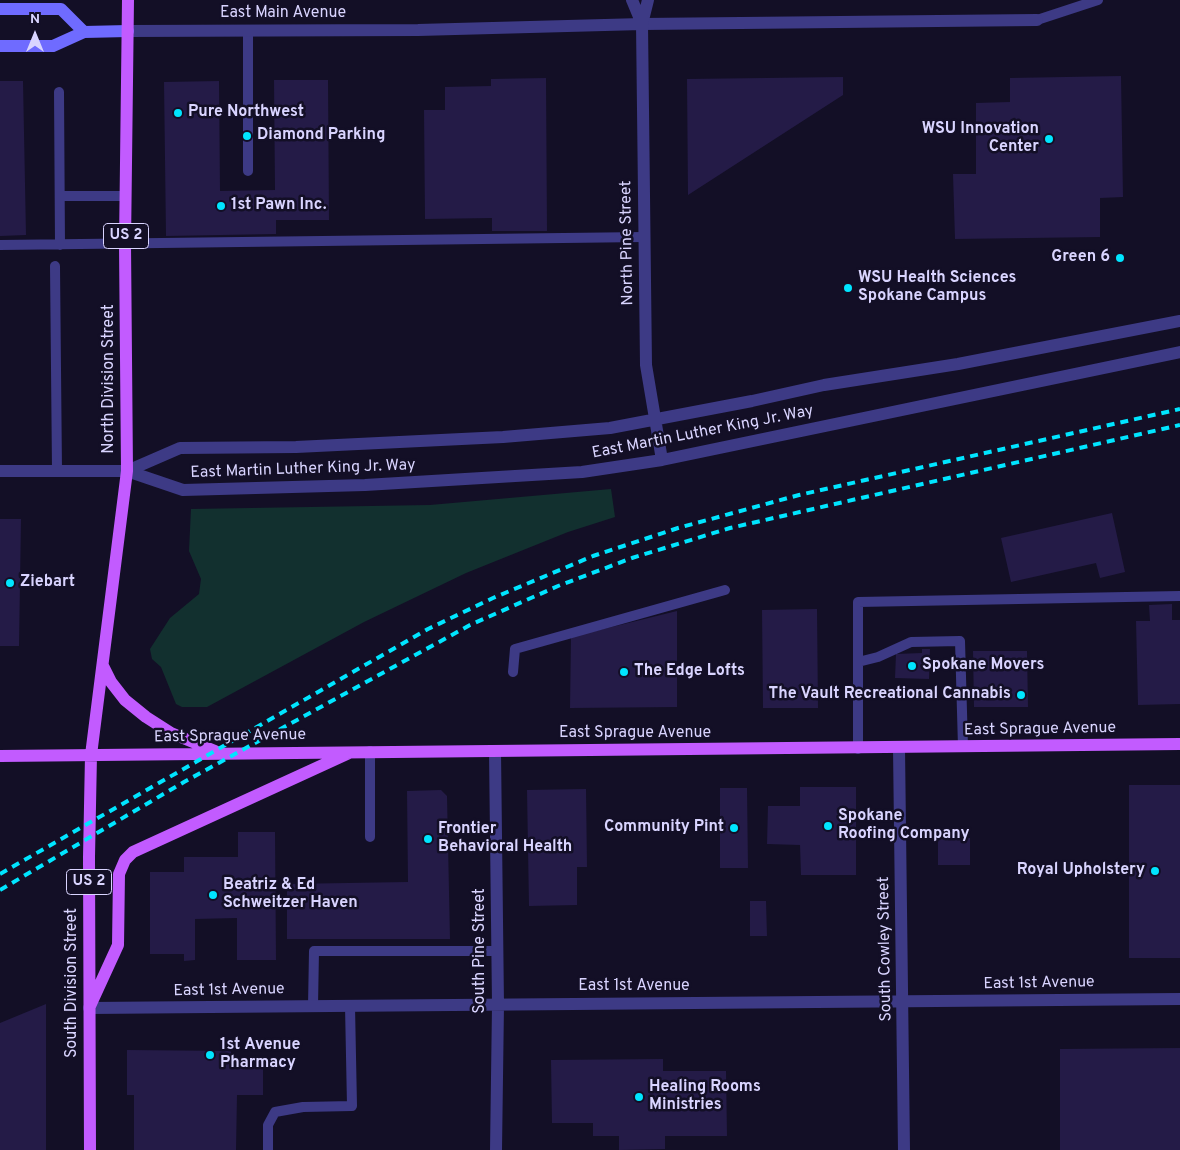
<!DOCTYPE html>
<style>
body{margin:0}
#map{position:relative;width:1180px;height:1150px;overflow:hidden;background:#130f26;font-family:Overpass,sans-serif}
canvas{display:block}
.north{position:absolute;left:10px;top:10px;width:50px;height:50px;-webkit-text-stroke:4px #130f26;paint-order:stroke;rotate:0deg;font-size:14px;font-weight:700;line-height:20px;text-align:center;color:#d9d4ff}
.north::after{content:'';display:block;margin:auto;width:18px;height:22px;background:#d9d4ff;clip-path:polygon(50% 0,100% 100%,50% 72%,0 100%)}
</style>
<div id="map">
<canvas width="1180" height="1150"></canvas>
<div class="north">N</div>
</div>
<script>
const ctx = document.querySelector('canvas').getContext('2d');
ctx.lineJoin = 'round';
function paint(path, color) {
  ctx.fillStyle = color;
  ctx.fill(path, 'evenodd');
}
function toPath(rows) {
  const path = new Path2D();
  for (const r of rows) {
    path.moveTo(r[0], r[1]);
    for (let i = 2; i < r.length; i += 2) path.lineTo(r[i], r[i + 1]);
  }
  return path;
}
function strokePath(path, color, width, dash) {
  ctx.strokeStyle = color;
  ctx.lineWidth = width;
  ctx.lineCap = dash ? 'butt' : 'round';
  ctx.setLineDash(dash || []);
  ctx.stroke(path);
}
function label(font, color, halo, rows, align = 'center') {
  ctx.font = font + ' Overpass,sans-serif';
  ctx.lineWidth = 5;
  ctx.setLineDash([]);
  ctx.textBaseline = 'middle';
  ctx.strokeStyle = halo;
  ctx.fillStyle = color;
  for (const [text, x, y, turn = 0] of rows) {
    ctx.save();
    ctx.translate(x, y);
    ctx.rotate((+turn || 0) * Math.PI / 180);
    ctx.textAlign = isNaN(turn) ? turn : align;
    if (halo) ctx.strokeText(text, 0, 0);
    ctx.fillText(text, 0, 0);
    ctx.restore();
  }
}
const green = toPath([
 [611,489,615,517,568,532,466,573,364,622,207,707,182,707,176,704,161,667,152,659,150,649,170,618,199,594,201,579,189,551,191,509,430,505]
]);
const building = toPath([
 [1121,76,1123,197,1100,198,1100,237,955,239,953,174,976,174,976,103,1010,102,1010,78],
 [843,77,843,95,688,195,687,79],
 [546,78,547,231,492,231,492,218,425,219,424,110,445,110,445,87,491,86,491,79],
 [274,80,328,80,329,220,276,220,276,234,166,236,164,82,219,81,220,191,275,190],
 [0,81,23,81,26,235,0,236],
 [1112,513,1125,572,1100,578,1096,563,1011,582,1001,538],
 [0,519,21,519,19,646,0,646],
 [1172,604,1172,620,1180,620,1180,704,1138,705,1136,621,1150,621,1149,605],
 [817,609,818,708,763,708,762,610],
 [677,611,677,707,570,708,571,637],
 [922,649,930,649,929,679,895,678,896,654,922,653],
 [973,651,1027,651,1028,707,974,707],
 [1129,785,1180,785,1180,958,1129,958],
 [800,787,856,787,856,875,801,875,800,845,767,844,768,806,800,806],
 [720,788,747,788,748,868,720,868],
 [586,789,587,867,577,867,577,905,529,906,527,790],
 [441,790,447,796,450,939,287,939,287,884,408,882,407,791],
 [238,832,275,832,276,960,237,960,237,918,195,919,195,960,184,961,184,954,150,954,150,872,184,872,184,857,238,857],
 [938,838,970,838,970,865,938,865],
 [750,901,766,901,767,936,750,936],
 [46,1004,46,1150,0,1150,0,1023],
 [1180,1048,1180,1150,1060,1150,1060,1049],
 [127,1050,231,1051,231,1064,263,1064,263,1095,237,1095,236,1150,134,1150,134,1095,127,1095],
 [663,1059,663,1071,726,1071,727,1136,665,1136,665,1149,619,1150,619,1136,593,1136,593,1123,552,1123,551,1060]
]);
const service = toPath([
 [1037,20,1098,0],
 [248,31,248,171],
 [59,92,60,245],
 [60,196,126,196],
 [0,245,644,237],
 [55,266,57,471],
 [858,662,878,657,911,642,960,641,963,747],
 [513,672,515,649,725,590],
 [858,749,858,602,1180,596],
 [370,837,370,751],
 [313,1006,314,951,497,951],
 [268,1150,268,1125,275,1112,303,1107,352,1106,350,1006]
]);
const minor = toPath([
 [642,24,1037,20],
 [899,748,904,1150],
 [495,751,498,1005,496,1150],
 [89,1008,1180,999]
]);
const tertiary = toPath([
 [632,0,642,24],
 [648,0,642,24,646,365,662,460],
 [128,31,418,30,642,24],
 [0,471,127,471,183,490,365,485,582,472,662,460,1180,352],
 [127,471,180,448,296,447,503,437,610,428,752,401,824,385,958,364,1180,321]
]);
const secondary = toPath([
 [0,9,61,9,84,32],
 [0,46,53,46,84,32,128,31]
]);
const primary = toPath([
 [103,666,111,682,125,700,146,717,171,733,215,751],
 [0,756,1180,744],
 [90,1006,118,945,119,874,125,860,133,852,349,753],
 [90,1150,89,857,91,755,127,471,125,244,128,0]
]);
const rail = toPath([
 [0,874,428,629,493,598,593,556,678,528,799,495,1180,409],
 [0,890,184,782,470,625,558,586,632,558,730,528,1180,425]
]);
const markers = [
 [178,113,5,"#00e5ff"],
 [247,136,5,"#00e5ff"],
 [1049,139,5,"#00e5ff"],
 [221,206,5,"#00e5ff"],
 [1120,258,5,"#00e5ff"],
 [848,288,5,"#00e5ff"],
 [10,583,5,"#00e5ff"],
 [912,666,5,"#00e5ff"],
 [624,672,5,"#00e5ff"],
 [1021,695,5,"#00e5ff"],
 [828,826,5,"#00e5ff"],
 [734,828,5,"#00e5ff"],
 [428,839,5,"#00e5ff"],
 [1155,871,5,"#00e5ff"],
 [213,895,5,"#00e5ff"],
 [210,1055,5,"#00e5ff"],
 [639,1097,5,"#00e5ff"]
];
const shields = [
 [126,236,45],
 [89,882,45]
];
const shieldNames = [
 ["US 2",126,236],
 ["US 2",89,882]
];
const streetNames = [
 ["East Main Avenue",283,14],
 ["North Pine Street",628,243,-91],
 ["North Division Street",110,379,-90],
 ["East Martin Luther King Jr. Way",703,433,-11],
 ["East Martin Luther King Jr. Way",303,470,-2],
 ["East Sprague Avenue",1040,730,-1],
 ["East Sprague Avenue",635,734],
 ["East Sprague Avenue",230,737,-1],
 ["South Cowley Street",886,949,-91],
 ["South Pine Street",481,951,-90],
 ["South Division Street",73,983,-90],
 ["East 1st Avenue",1039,984,-1],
 ["East 1st Avenue",634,987],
 ["East 1st Avenue",229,991,-1]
];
const poiNames = [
 ["Pure Northwest",188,113],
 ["WSU Innovation",1039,130,"right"],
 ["Center",1039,148,"right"],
 ["Diamond Parking",257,136],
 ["1st Pawn Inc.",231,206],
 ["Green 6",1110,258,"right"],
 ["WSU Health Sciences",858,279],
 ["Spokane Campus",858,297],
 ["Ziebart",20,583],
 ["Spokane Movers",922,666],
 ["The Edge Lofts",634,672],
 ["The Vault Recreational Cannabis",1011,695,"right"],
 ["Spokane",838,817],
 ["Roofing Company",838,835],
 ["Community Pint",724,828,"right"],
 ["Frontier",438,830],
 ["Behavioral Health",438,848],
 ["Royal Upholstery",1145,871,"right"],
 ["Beatriz & Ed",223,886],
 ["Schweitzer Haven",223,904],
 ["1st Avenue",220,1046],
 ["Pharmacy",220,1064],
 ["Healing Rooms",649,1088],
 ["Ministries",649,1106]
];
paint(green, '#12302f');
paint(building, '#241b47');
strokePath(service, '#3d3a85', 10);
strokePath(minor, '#3d3a85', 12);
strokePath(tertiary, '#3d3a85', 12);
strokePath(secondary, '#6f6bff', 12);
strokePath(primary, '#c25bff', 12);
strokePath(rail, '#00e5ff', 4, [8, 6]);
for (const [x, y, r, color] of markers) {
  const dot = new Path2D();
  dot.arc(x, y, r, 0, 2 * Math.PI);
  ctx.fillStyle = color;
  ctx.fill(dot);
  strokePath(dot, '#130f26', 2);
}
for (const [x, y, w] of shields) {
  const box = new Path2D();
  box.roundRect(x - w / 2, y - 12.5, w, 25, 4);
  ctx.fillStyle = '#130f26';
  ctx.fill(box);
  strokePath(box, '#d9d4ff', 1);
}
label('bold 15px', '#d9d4ff', null, shieldNames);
label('16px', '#d9d4ff', '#130f26', streetNames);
label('bold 16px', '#d9d4ff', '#130f26', poiNames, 'left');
</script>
